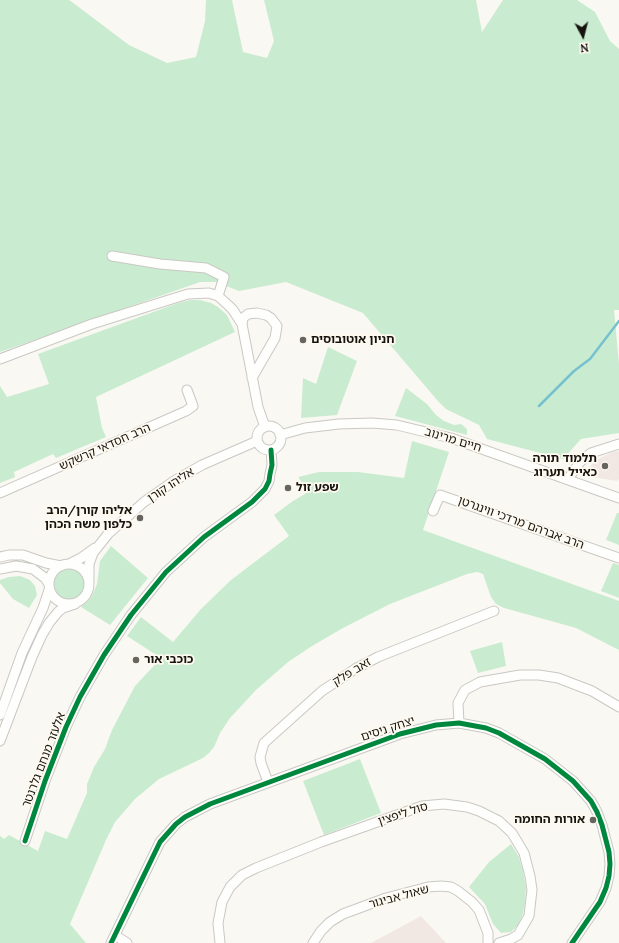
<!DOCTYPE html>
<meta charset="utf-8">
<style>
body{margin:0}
#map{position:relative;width:619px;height:943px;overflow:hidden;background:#faf8f2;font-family:Lora,serif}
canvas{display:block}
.north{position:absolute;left:563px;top:16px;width:40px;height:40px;-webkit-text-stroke:3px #fef9ef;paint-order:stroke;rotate:173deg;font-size:11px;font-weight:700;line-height:16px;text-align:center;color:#171410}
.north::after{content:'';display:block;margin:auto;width:14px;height:18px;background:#171410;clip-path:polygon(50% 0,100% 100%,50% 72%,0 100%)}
</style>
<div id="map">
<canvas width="619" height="943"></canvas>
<div class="north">N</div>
</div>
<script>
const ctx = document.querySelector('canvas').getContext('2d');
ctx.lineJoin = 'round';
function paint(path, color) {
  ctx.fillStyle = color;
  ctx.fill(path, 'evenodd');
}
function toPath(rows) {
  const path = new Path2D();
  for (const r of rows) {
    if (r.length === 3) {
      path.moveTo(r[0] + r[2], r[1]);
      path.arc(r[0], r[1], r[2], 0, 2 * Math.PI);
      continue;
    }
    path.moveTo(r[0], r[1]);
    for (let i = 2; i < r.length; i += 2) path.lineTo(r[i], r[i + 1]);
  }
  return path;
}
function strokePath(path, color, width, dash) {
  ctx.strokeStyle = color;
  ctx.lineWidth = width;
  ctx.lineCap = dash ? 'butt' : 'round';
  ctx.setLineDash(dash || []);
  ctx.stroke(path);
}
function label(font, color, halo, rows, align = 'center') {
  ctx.font = font + ' Lora,"Noto Sans Hebrew",serif';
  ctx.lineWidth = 3.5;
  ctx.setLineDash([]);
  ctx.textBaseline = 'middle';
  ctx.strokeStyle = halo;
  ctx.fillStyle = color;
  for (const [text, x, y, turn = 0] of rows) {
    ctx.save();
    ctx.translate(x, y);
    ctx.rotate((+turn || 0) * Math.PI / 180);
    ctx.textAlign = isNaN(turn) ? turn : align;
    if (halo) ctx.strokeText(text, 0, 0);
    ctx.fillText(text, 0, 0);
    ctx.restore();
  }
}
const education = toPath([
 [619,451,619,479,617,481,592,477,589,468,596,460,613,452],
 [421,916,446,943,371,943]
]);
const green = toPath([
 [0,0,69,0,72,2,129,45,167,63,196,57,205,21,206,0,232,0,243,52,267,58,274,41,264,0,476,0,482,32,503,0,577,0,595,12,610,41,619,49,619,310,614,310,619,364,619,433,581,439,563,459,487,439,479,425,446,409,437,400,363,313,286,282,239,291,216,282,200,282,0,352],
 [190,300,200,300,211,303,218,307,227,315,235,332,96,397,102,428,106,437,56,458,53,454,14,472,15,477,0,483,0,386,7,397,49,384,38,354,178,303],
 [328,347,357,361,337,415,301,418,303,378,316,384],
 [406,388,427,404,436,415,444,421,454,425,461,424,467,429,467,435,395,416],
 [412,441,449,452,423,530,619,601,619,650,576,628,504,608,496,604,491,597,483,574,477,572,467,574,390,604,343,628,312,646,288,662,256,690,230,718,220,733,214,747,209,753,203,758,159,779,135,799,115,822,106,840,70,924,86,943,0,943,0,836,4,839,9,835,38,851,45,831,67,839,87,793,87,784,94,767,105,749,112,730,135,686,161,658,127,636,141,617,173,642,201,609,231,580,289,536,274,515,293,501,308,492,298,477,319,472,358,472,404,478],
 [617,513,619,513,619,545,606,540],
 [111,546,148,578,110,625,81,607,87,602,92,596,97,584,100,561],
 [613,563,619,565,619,598,601,591],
 [69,584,16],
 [20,576,30,580,35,586,37,595,29,608,13,599,0,583,0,580,9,577],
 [502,642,506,666,478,673,470,651],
 [360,759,381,813,324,835,303,781],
 [511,844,519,857,523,871,526,887,525,903,523,914,518,925,511,932,501,933,493,924,485,904,469,887,489,862]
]);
const stream = toPath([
 [539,406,574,371,590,359,619,321]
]);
const minor = toPath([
 [112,256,160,264,206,268,224,277,218,296],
 [242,324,243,318,248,314,257,313,266,315,271,318,277,326,275,338,252,378],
 [0,359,92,324,175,298,188,294,209,293,218,296,228,305,233,310,242,324,258,407,265,427],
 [269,438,12],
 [280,435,305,428,339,424,372,423,397,425,451,438,619,498],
 [568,479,580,462,591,453,619,444],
 [0,493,186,411,193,406,187,390],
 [433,511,440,495,619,558],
 [0,557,9,555,23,555,46,563,61,566],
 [69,584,20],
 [69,564,81,558,95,548],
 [0,569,16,566,33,569,45,578,49,584],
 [89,582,89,564,93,553,108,534,144,502,174,481,202,465,257,441],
 [0,715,22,653,43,608,49,590],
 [459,723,458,703,465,690,480,682,520,675,539,675,558,678,592,691,619,707],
 [0,741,32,657,42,635,49,623,58,612,63,608,75,604],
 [268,782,261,763,260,757,264,743,322,691,355,669,378,657,494,611],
 [25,841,45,781,66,727,80,697,104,655,131,615,166,572,204,537,252,502,265,489,269,481,270,474,272,465,271,450],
 [115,935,127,943],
 [111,943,160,842,176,824,185,817,210,804,400,734,436,725,459,723,486,728,499,733,545,759,573,781,591,801,597,812,602,825,609,852,610,864,609,876,606,888,600,902,572,943],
 [220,943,218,923,222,902,230,887,242,875,256,868,321,842,408,811,422,806,444,804,467,807,479,811,499,821,512,833,524,853,530,876,532,890,529,916,518,935,511,939,499,943],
 [313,943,321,931,330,922,343,914,386,898,428,887,441,886,451,887,458,891,472,902,479,910,488,933,488,943]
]);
const cycleway = toPath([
 [25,841,45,781,66,727,80,697,104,655,131,615,166,572,204,537,252,502,265,489,269,481,270,474,272,465,271,450],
 [111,943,160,842,176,824,185,817,210,804,400,734,436,725,459,723,486,728,499,733,545,759,573,781,591,801,597,812,602,825,609,852,610,864,609,876,606,888,600,902,572,943]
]);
const markers = [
 [303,340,4,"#66645f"],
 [605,466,4,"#66645f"],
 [288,488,4,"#66645f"],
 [140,518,4,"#66645f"],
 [136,660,4,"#66645f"],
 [593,820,4,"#66645f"]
];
const poiNames = [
 ["חניון אוטובוסים",311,340],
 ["תלמוד תורה",597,459,"right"],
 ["כאייל תערוג",597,473,"right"],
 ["שפע זול",296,488],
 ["אליהו קורן/הרב",132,511,"right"],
 ["כלפון משה הכהן",132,525,"right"],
 ["כוכבי אור",144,660],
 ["אורות החומה",585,820,"right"]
];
const streetNames = [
 ["חיים מרינוב",453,440,17],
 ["הרב חסדאי קרשקש",105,447,-24],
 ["אליהו קורן",171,485,-33],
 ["הרב אברהם מרדכי ווינגרטן",521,523,20],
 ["זאב פלק",352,672,-31],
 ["יצחק ניסים",388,729,-18],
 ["אלעזר מנחם גלרנטר",44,760,-69],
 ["סול ליפצין",403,814,-18],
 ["שאול אביגור",399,897,-15]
];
paint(education, '#f2e8e3');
paint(green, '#c9ecd0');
strokePath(stream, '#76c1d0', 2.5);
strokePath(minor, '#cac8c3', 11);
strokePath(minor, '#fefefd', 9);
strokePath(cycleway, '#00873e', 5);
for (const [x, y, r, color] of markers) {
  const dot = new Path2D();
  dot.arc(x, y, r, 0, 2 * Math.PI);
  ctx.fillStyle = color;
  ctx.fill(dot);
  strokePath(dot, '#fef9ef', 1.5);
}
label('bold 12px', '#171410', '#fef9ef', poiNames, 'left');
label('12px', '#171410', '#fef9ef', streetNames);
</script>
